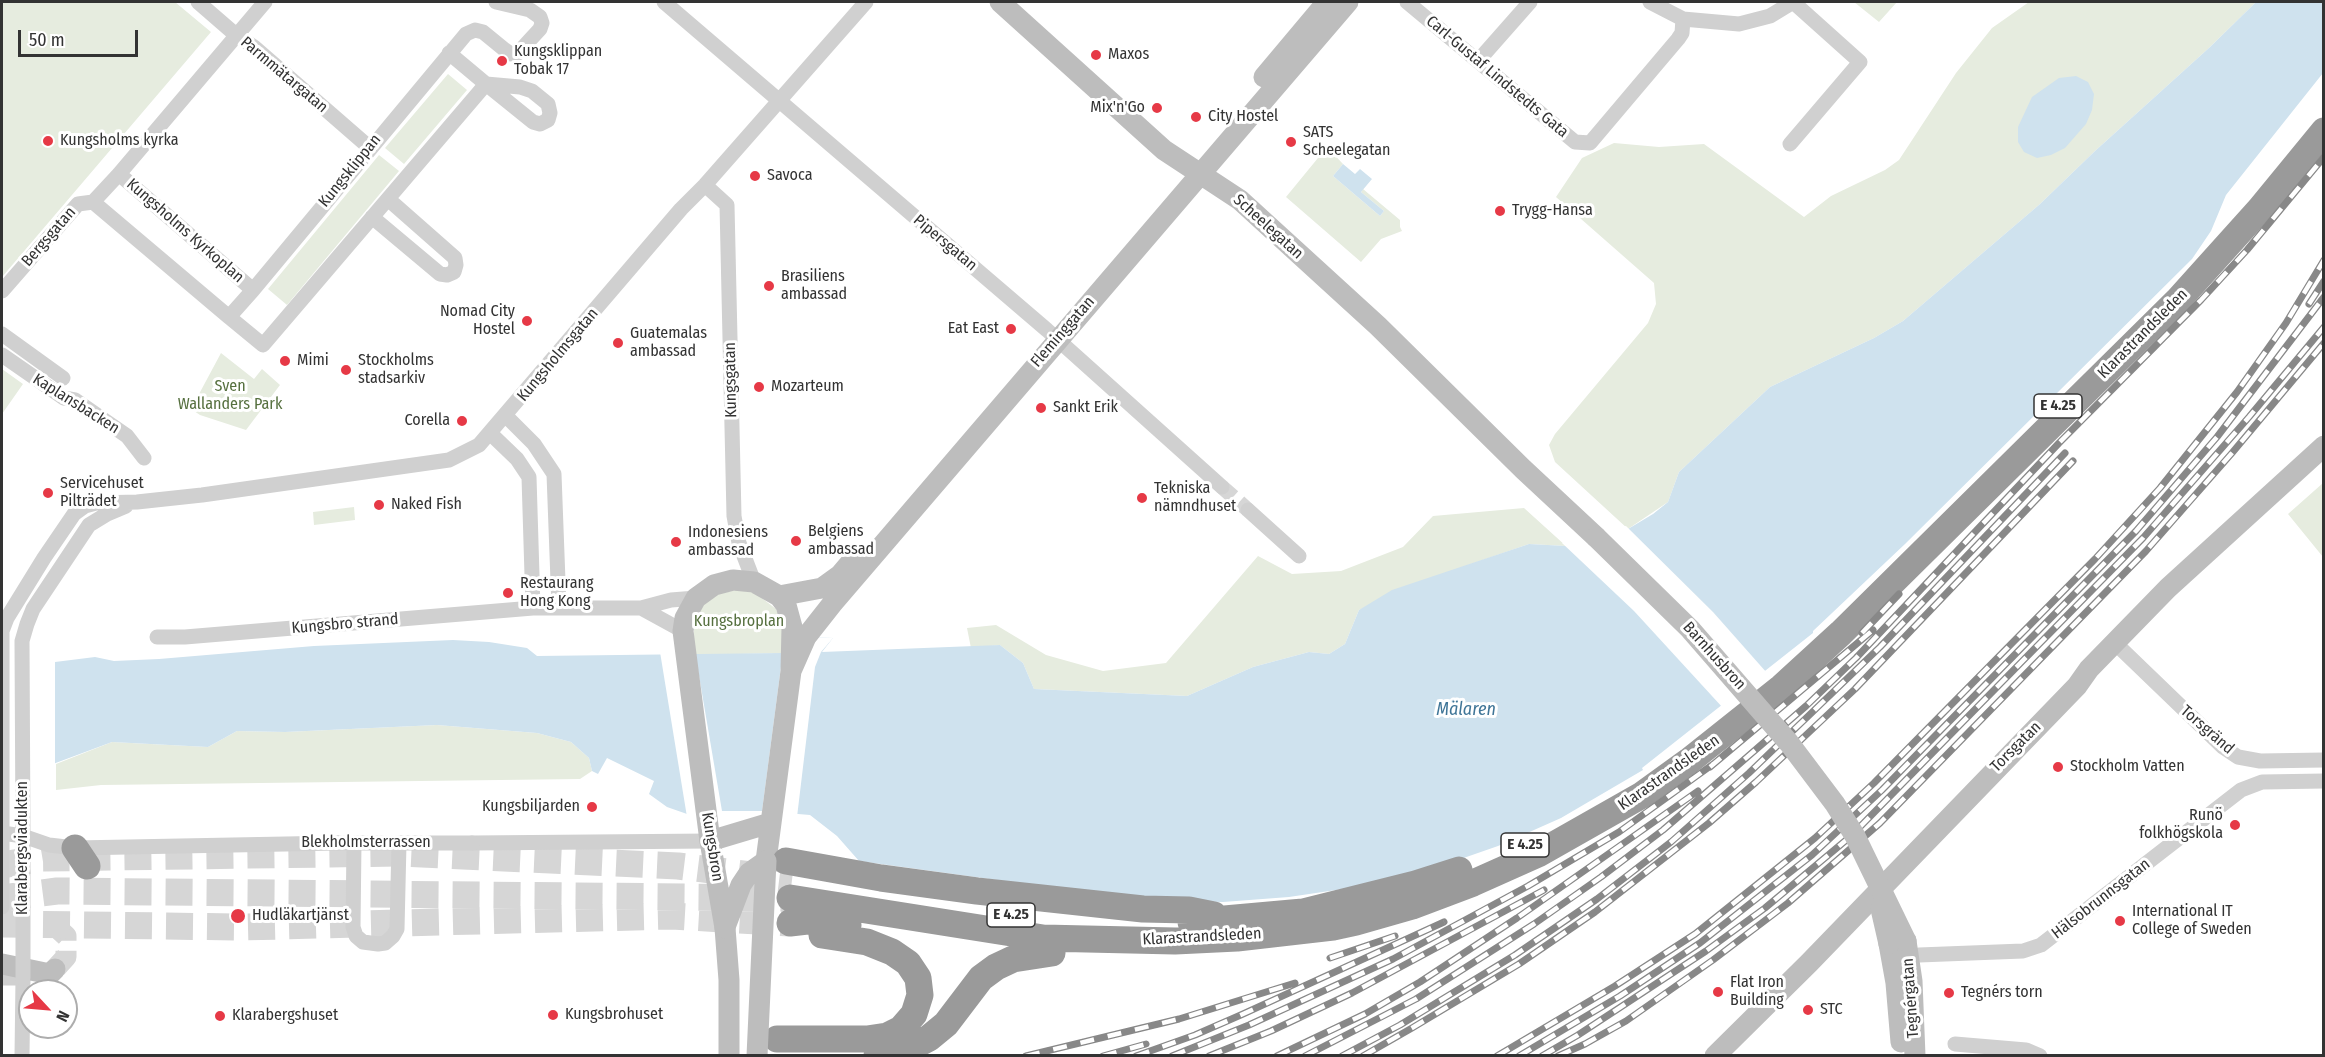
<!DOCTYPE html>
<meta charset="utf-8">
<style>
body{margin:0}
#map{position:relative;width:2325px;height:1057px;overflow:hidden;background:#fff;font-family:"Fira Sans Condensed",sans-serif}
canvas{display:block}
.frame{position:absolute;inset:0;border:3px solid #333;pointer-events:none}
.north{position:absolute;left:18px;top:979px;width:60px;height:60px;box-sizing:border-box;background:#fff;border:2px solid #adadad;border-radius:50%;rotate:116deg;font-size:16px;font-weight:700;line-height:24px;text-align:center;color:#333}
.north::after{content:'';display:block;margin:auto;width:21px;height:27px;background:#e63946;clip-path:polygon(50% 0,100% 100%,50% 72%,0 100%)}
.scale{position:absolute;left:18px;top:30px;width:120px;height:27px;box-sizing:border-box;border:3px solid #333;border-top:0;padding-left:8px;font-size:18px;line-height:21px;white-space:nowrap;color:#333;-webkit-text-stroke:4px #fff;paint-order:stroke}
</style>
<div id="map">
<canvas width="2325" height="1057"></canvas>
<div class="frame"></div>
<div class="north">N</div>
<div class="scale">50 m</div>
</div>
<script>
const ctx = document.querySelector('canvas').getContext('2d');
ctx.lineJoin = 'round';
function paint(path, color) {
  ctx.fillStyle = color;
  ctx.fill(path, 'evenodd');
}
function toPath(rows) {
  const path = new Path2D();
  for (const r of rows) {
    path.moveTo(r[0], r[1]);
    for (let i = 2; i < r.length; i += 2) path.lineTo(r[i], r[i + 1]);
  }
  return path;
}
function strokePath(path, color, width, dash) {
  ctx.strokeStyle = color;
  ctx.lineWidth = width;
  ctx.lineCap = dash ? 'butt' : 'round';
  ctx.setLineDash(dash || []);
  ctx.stroke(path);
}
function label(font, color, halo, rows, align = 'center') {
  ctx.font = font + ' "Fira Sans Condensed",sans-serif';
  ctx.lineWidth = 6;
  ctx.setLineDash([]);
  ctx.textBaseline = 'middle';
  ctx.strokeStyle = halo;
  ctx.fillStyle = color;
  for (const [text, x, y, turn = 0] of rows) {
    ctx.save();
    ctx.translate(x, y);
    ctx.rotate((+turn || 0) * Math.PI / 180);
    ctx.textAlign = isNaN(turn) ? turn : align;
    if (halo) ctx.strokeText(text, 0, 0);
    ctx.fillText(text, 0, 0);
    ctx.restore();
  }
}
const green = toPath([
 [2,2,175,2,211,32,2,277],
 [1854,2,1897,2,1879,22],
 [2029,2,2256,2,2210,47,2095,151,2040,204,1903,321,1874,338,1770,387,1679,472,1668,502,1628,529,1555,462,1549,445,1555,434,1648,323,1656,304,1654,283,1556,197,1582,158,1614,143,1659,147,1704,144,1804,217,1831,196,1885,170,1899,160,1956,73,1992,28],
 [448,74,467,90,404,164,385,148],
 [1327,147,1343,164,1333,176,1380,216,1384,211,1361,192,1363,189,1400,220,1400,227,1402,231,1381,239,1361,262,1286,197],
 [379,155,399,171,287,305,268,289],
 [221,353,254,379,262,369,280,385,246,430,200,415,191,409],
 [2,369,23,384,2,414],
 [2323,483,2323,557,2288,514],
 [354,507,355,520,314,525,313,512],
 [1524,508,1566,546,1529,544,1445,573,1359,610,1345,644,1329,654,1309,652,1253,667,1187,696,1034,689,1023,663,1000,645,971,648,967,628,996,625,1046,655,1103,671,1166,663,1258,556,1292,574,1341,571,1403,547,1433,516],
 [736,590,754,592,776,609,783,625,782,653,695,655,693,639,695,621,702,605,718,594],
 [437,725,537,733,571,742,589,758,592,771,580,779,101,785,56,790,56,764,112,742,208,747,237,731,285,732]
]);
const water = toPath([
 [2256,2,2323,2,2323,73,2226,195,2211,231,2192,259,1905,544,1813,631,1813,633,1642,768,1643,770,1561,818,1498,846,1432,869,1363,886,1289,897,1223,902,1179,901,1135,899,859,861,837,836,810,815,762,811,687,814,667,807,649,794,654,781,607,758,598,774,592,771,589,758,571,742,537,733,437,725,285,732,237,731,208,747,112,742,2,783,2,687,55,662,95,657,114,661,159,659,314,646,453,640,489,642,527,648,537,656,782,653,785,636,833,638,822,652,1000,645,1023,663,1034,689,1187,696,1253,667,1309,652,1329,654,1345,644,1359,610,1392,590,1529,544,1566,546,1628,529,1653,514,1668,502,1679,472,1770,387,1874,338,1903,321,2040,204,2095,151,2210,47],
 [2076,76,2088,82,2094,94,2092,110,2086,124,2065,148,2051,155,2037,158,2024,152,2018,142,2018,127,2032,97,2059,78],
 [1343,164,1355,174,1360,169,1372,179,1361,192,1384,211,1380,216,1333,176]
]);
const pier = toPath([
 [1626,526,1713,612,1767,673,1723,708,1634,611,1562,543],
 [785,636,833,638,821,652,815,667,797,817,762,814,687,817,660,652,695,652,722,811,762,811],
 [55,659,55,767,2,786,2,683]
]);
const streetTunnel = toPath([
 [1222,487,1248,510]
]);
const secondaryTunnel = toPath([
 [54,925,66,936,66,957,55,969]
]);
const highwayTunnel = toPath([
 [2,865,43,858,398,853,678,866,792,880],
 [2,898,57,891,790,898],
 [2,924,243,927,672,916,790,923]
]);
const street = toPath([
 [198,2,236,35,254,47,370,148],
 [664,2,1047,330,1222,487],
 [1407,2,1575,142,1590,143,1678,39,1682,33,1683,19],
 [1650,2,1683,19,1739,24,1770,16,1793,2],
 [449,53,486,84,533,122,540,124,548,120,550,113,548,104,532,91,520,87,486,84],
 [1478,61,1530,2],
 [1790,144,1860,62,1793,2],
 [705,185,727,205,734,516,739,543,754,582],
 [93,202,229,317,253,290,119,174],
 [372,217,440,274,447,275,454,272,456,265,455,258,388,199],
 [253,290,466,34,475,30,483,32,505,50,511,54,517,54,540,29,542,23,540,17,530,10,496,2],
 [2,291,78,204,93,202,119,174,265,2],
 [229,317,263,345,486,84],
 [2,334,63,378],
 [2,355,64,398,75,400,127,436,144,458],
 [506,416,534,444,554,474,559,608],
 [491,434,517,459,529,477,533,608],
 [1248,510,1299,556],
 [683,631,641,608,671,600,696,598],
 [157,637,185,637,533,608,641,608],
 [2115,643,2223,747,2238,757,2260,761,2324,760],
 [23,836,22,641,27,624,33,609,89,525,107,514,126,506],
 [338,843,75,848,49,845,23,836,2,833,2,631,7,618,44,558,74,514,85,506,96,503,137,502,202,495,449,460,479,445,681,209,705,185,866,2],
 [472,843,710,841],
 [1899,959,1919,955,2023,951,2041,945,2241,790,2262,782,2324,781],
 [2,978,23,978,22,1056],
 [1955,1044,2026,1050,2040,1056]
]);
const secondary = toPath([
 [1000,2,1164,150,1240,200,1378,326,1523,469,1596,537],
 [1264,77,1327,2],
 [779,596,822,588,840,575,851,562],
 [791,671,806,637,832,604,1348,2],
 [770,823,710,841,683,631,685,618,696,598,714,585,733,580,754,582,779,596,786,605,792,627,791,671,766,861,783,861],
 [725,928,729,980,729,1056],
 [1906,941,1912,981,1915,1056],
 [1889,944,1896,983,1901,1042],
 [2,964,50,974,55,969],
 [1715,1056,1809,963,2077,686,2089,669,2168,588,2324,446]
]);
const highway = toPath([
 [786,861,881,878,977,891,1143,909,1189,910,1214,915],
 [790,898,1043,938,1175,941,1237,938,1333,927,1356,922,1412,906,1473,883,1538,854,1642,795,1689,761,1782,687,1841,633,2179,299,2260,209,2324,131],
 [1191,922,1303,912,1415,884,1459,870],
 [790,923,816,920,848,925],
 [777,1039,867,1039,887,1036,901,1029,914,1014,920,995,918,978,908,963,892,952,867,942,822,935],
 [877,1056,912,1047,929,1038,946,1024,981,978,996,967,1013,959,1052,953]
]);
const rail = toPath([
 [2309,304,2324,281],
 [1862,633,1899,594],
 [1710,767,1873,630],
 [1330,958,1395,936],
 [1026,1056,1179,1019,1295,983],
 [1103,1056,1146,1044],
 [1136,1056,1195,1035,1243,1014,1444,922],
 [1172,1056,1249,1025,1393,959,1528,886,1619,832,1716,762],
 [1209,1056,1271,1031,1352,993,1544,890],
 [1277,1056,1365,1014,1420,982,1517,918,1698,791],
 [1305,1056,1416,999,1534,924,1601,877,1663,830,1806,706,1856,658,2059,443,2201,300,2247,250,2324,157],
 [1342,1056,1400,1025,1515,955,1597,899,1671,842,1749,773,1880,647,2065,453],
 [1363,1056,1412,1028,1519,964,1595,912,1709,823,1756,782,1855,689,2073,461],
 [1497,1056,1615,986,1695,934,1815,838,1874,783,2095,559,2160,488,2237,392,2286,323,2324,260],
 [1519,1056,1620,996,1700,943,1812,855,1882,790,2136,531,2217,437,2324,297],
 [1542,1056,1578,1035,1706,951,1765,908,1851,836,2143,538,2249,417,2324,327],
 [1558,1056,1585,1044,1626,1021,1713,960,1788,903,1880,823,2146,551,2232,453,2324,343]
]);
const streetBridge = toPath([
 [338,843,472,843],
 [354,843,353,927,356,936,363,942,378,944,385,943,393,936,397,929,399,843],
 [2,907,2,833],
 [23,978,23,836]
]);
const secondaryBridge = toPath([
 [1596,537,1690,629,1789,743,1835,804,1855,836,1906,941],
 [710,841,725,928],
 [1881,909,1889,944],
 [725,927,741,885,749,873,766,861],
 [757,1056,766,861]
]);
const highwayBridge = toPath([
 [75,848,87,866]
]);
const markers = [
 [1096,55,6,"#e63946"],
 [502,61,6,"#e63946"],
 [1157,108,6,"#e63946"],
 [1196,117,6,"#e63946"],
 [48,141,6,"#e63946"],
 [1291,142,6,"#e63946"],
 [755,176,6,"#e63946"],
 [1500,211,6,"#e63946"],
 [769,286,6,"#e63946"],
 [527,321,6,"#e63946"],
 [1011,329,6,"#e63946"],
 [618,343,6,"#e63946"],
 [285,361,6,"#e63946"],
 [346,370,6,"#e63946"],
 [759,387,6,"#e63946"],
 [1041,408,6,"#e63946"],
 [462,421,6,"#e63946"],
 [48,493,6,"#e63946"],
 [1142,498,6,"#e63946"],
 [379,505,6,"#e63946"],
 [796,541,6,"#e63946"],
 [676,542,6,"#e63946"],
 [508,593,6,"#e63946"],
 [2058,767,6,"#e63946"],
 [592,807,6,"#e63946"],
 [2235,825,6,"#e63946"],
 [238,916,8,"#e63946"],
 [2120,921,6,"#e63946"],
 [1718,992,6,"#e63946"],
 [1949,993,6,"#e63946"],
 [1808,1010,6,"#e63946"],
 [553,1015,6,"#e63946"],
 [220,1016,6,"#e63946"]
];
const shields = [
 [2058,406,48],
 [1525,845,48],
 [1011,915,48]
];
const shieldNames = [
 ["E 4.25",2058,406],
 ["E 4.25",1525,845],
 ["E 4.25",1011,915]
];
const poiNames = [
 ["Kungsklippan",514,52],
 ["Tobak 17",514,70],
 ["Maxos",1108,55],
 ["Mix'n'Go",1145,108,"right"],
 ["City Hostel",1208,117],
 ["SATS",1303,133],
 ["Scheelegatan",1303,151],
 ["Kungsholms kyrka",60,141],
 ["Savoca",767,176],
 ["Trygg-Hansa",1512,211],
 ["Brasiliens",781,277],
 ["ambassad",781,295],
 ["Nomad City",515,312,"right"],
 ["Hostel",515,330,"right"],
 ["Eat East",999,329,"right"],
 ["Guatemalas",630,334],
 ["ambassad",630,352],
 ["Mimi",297,361],
 ["Stockholms",358,361],
 ["stadsarkiv",358,379],
 ["Mozarteum",771,387],
 ["Sankt Erik",1053,408],
 ["Corella",450,421,"right"],
 ["Servicehuset",60,484],
 ["Pilträdet",60,502],
 ["Tekniska",1154,489],
 ["nämndhuset",1154,507],
 ["Naked Fish",391,505],
 ["Belgiens",808,532],
 ["ambassad",808,550],
 ["Indonesiens",688,533],
 ["ambassad",688,551],
 ["Restaurang",520,584],
 ["Hong Kong",520,602],
 ["Stockholm Vatten",2070,767],
 ["Kungsbiljarden",580,807,"right"],
 ["Runö",2223,816,"right"],
 ["folkhögskola",2223,834,"right"],
 ["International IT",2132,912],
 ["College of Sweden",2132,930],
 ["Hudläkartjänst",252,916],
 ["Flat Iron",1730,983],
 ["Building",1730,1001],
 ["Tegnérs torn",1961,993],
 ["STC",1820,1010],
 ["Kungsbrohuset",565,1015],
 ["Klarabergshuset",232,1016]
];
const streetNames = [
 ["Parmmätargatan",284,75,40],
 ["Carl-Gustaf Lindstedts Gata",1497,77,40],
 ["Kungsklippan",350,171,-51],
 ["Scheelegatan",1268,227,42],
 ["Kungsholms Kyrkoplan",185,231,41],
 ["Bergsgatan",49,237,-49],
 ["Pipersgatan",945,243,40],
 ["Fleminggatan",1063,332,-49],
 ["Klarastrandsleden",2143,334,-45],
 ["Kungsholmsgatan",558,355,-50],
 ["Kungsgatan",731,380,-91],
 ["Kaplansbacken",76,404,32],
 ["Kungsbro strand",345,624,-5],
 ["Barnhusbron",1714,656,48],
 ["Torsgränd",2207,730,41],
 ["Torsgatan",2016,747,-45],
 ["Klarastrandsleden",1669,773,-35],
 ["Blekholmsterrassen",366,843],
 ["Kungsbron",712,847,81],
 ["Klarabergsviadukten",23,848,-90],
 ["Hälsobrunnsgatan",2101,899,-38],
 ["Klarastrandsleden",1202,937,-3],
 ["Tegnérgatan",1911,998,-94]
];
const parkNames = [
 ["Sven",230,387],
 ["Wallanders Park",230,405],
 ["Kungsbroplan",739,622]
];
const waterNames = [
 ["Mälaren",1466,710]
];
paint(green, '#e6ecdf');
paint(water, '#cfe2ee');
paint(pier, '#fff');
strokePath(streetTunnel, '#d6d6d6', 15, [15, 8]);
strokePath(secondaryTunnel, '#d6d6d6', 21, [21, 10]);
strokePath(highwayTunnel, '#d6d6d6', 27, [27, 14]);
strokePath(street, '#d0d0d0', 15);
strokePath(secondary, '#bdbdbd', 21);
strokePath(highway, '#9a9a9a', 27);
strokePath(rail, '#888', 7);
strokePath(rail, '#fff', 4.5, [14]);
strokePath(streetBridge, '#d0d0d0', 15);
strokePath(secondaryBridge, '#bdbdbd', 21);
strokePath(highwayBridge, '#9a9a9a', 27);
for (const [x, y, r, color] of markers) {
  const dot = new Path2D();
  dot.arc(x, y, r, 0, 2 * Math.PI);
  ctx.fillStyle = color;
  ctx.fill(dot);
  strokePath(dot, '#fff', 2);
}
for (const [x, y, w] of shields) {
  const box = new Path2D();
  box.roundRect(x - w / 2, y - 12, w, 24, 4.5);
  ctx.fillStyle = '#fff';
  ctx.fill(box);
  strokePath(box, '#333', 1.5);
}
label('bold 15px', '#333', null, shieldNames);
label('16px', '#333', '#fff', poiNames, 'left');
label('16px', '#333', '#fff', streetNames);
label('16px', '#56703f', '#fff', parkNames);
label('italic 18px', '#3f7597', '#fff', waterNames);
</script>
